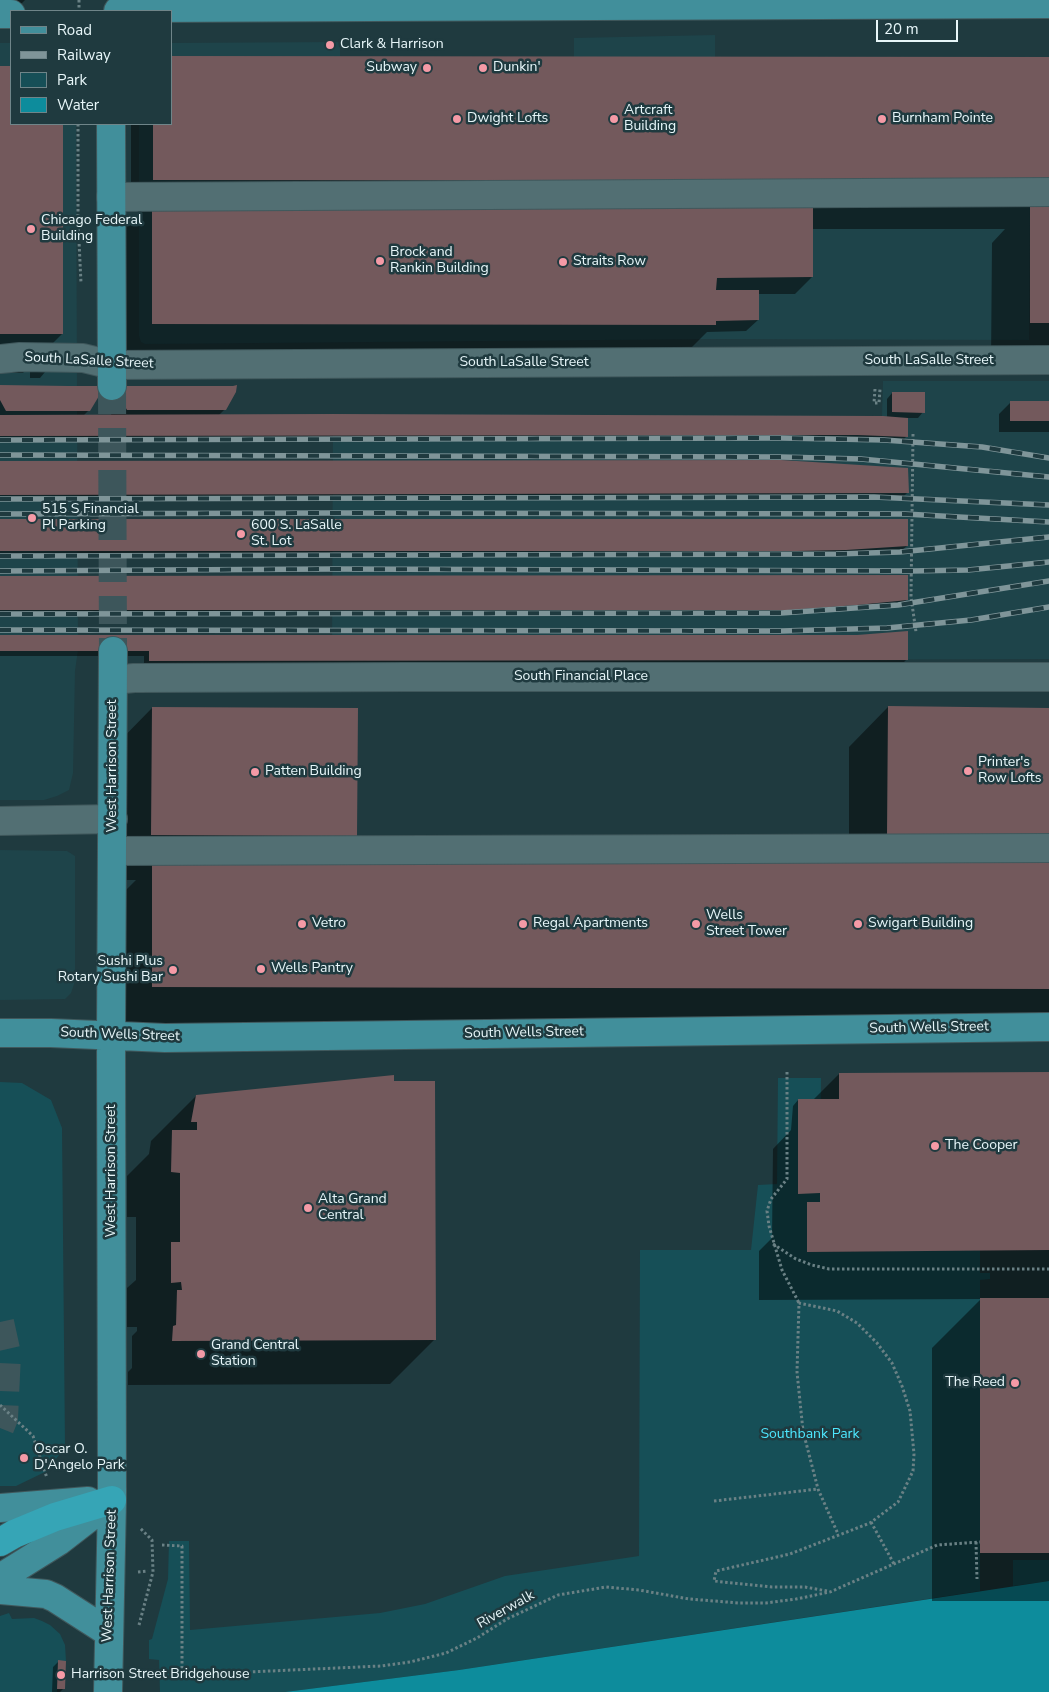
<!DOCTYPE html>
<style>
body{margin:0}
#map{position:relative;width:1049px;height:1692px;overflow:hidden;background:#1f3a3f;font-family:"Nunito Sans",sans-serif}
canvas{display:block}
.legend{position:absolute;left:10px;top:10px;width:162px;height:115px;box-sizing:border-box;background:#1f3a3f;border:1px solid #6f8589;margin:0;padding:6px 9px;list-style:none;font-size:15px;color:#e7f6f9}
.legend li{display:flex;align-items:center;gap:10px;height:25px}
.legend b{width:25px;border:1px solid #6f8589}
.scale{position:absolute;left:876px;top:20px;width:82px;height:22px;box-sizing:border-box;border:2px solid #e7f6f9;border-top:0;padding-left:6px;font-size:15px;line-height:18px;white-space:nowrap;color:#e7f6f9;-webkit-text-stroke:4px #1f3a3f;paint-order:stroke}
</style>
<div id="map">
<canvas width="1049" height="1692"></canvas>
<ul class="legend">
<li><b style="height:6px;background:#418f9b"></b>Road</li>
<li><b style="height:6px;background:#7f9599"></b>Railway</li>
<li><b style="height:14px;background:#164f57"></b>Park</li>
<li><b style="height:14px;background:#0d8c9c"></b>Water</li>
</ul>
<div class="scale">20 m</div>
</div>
<script>
const ctx = document.querySelector('canvas').getContext('2d');
ctx.lineJoin = 'round';
function paint(path, color) {
  ctx.fillStyle = color;
  ctx.fill(path, 'evenodd');
}
function toPath(rows) {
  const path = new Path2D();
  for (const r of rows) {
    path.moveTo(r[0], r[1]);
    for (let i = 2; i < r.length; i += 2) path.lineTo(r[i], r[i + 1]);
  }
  return path;
}
function strokePath(path, color, width, dash) {
  ctx.strokeStyle = color;
  ctx.lineWidth = width;
  ctx.lineCap = dash ? 'butt' : 'round';
  ctx.setLineDash(dash || []);
  ctx.stroke(path);
}
function label(font, color, halo, rows, align = 'center') {
  ctx.font = font + ' "Nunito Sans",sans-serif';
  ctx.lineWidth = 5;
  ctx.setLineDash([]);
  ctx.textBaseline = 'middle';
  ctx.strokeStyle = halo;
  ctx.fillStyle = color;
  for (const [text, x, y, turn = 0] of rows) {
    ctx.save();
    ctx.translate(x, y);
    ctx.rotate((+turn || 0) * Math.PI / 180);
    ctx.textAlign = isNaN(turn) ? turn : align;
    if (halo) ctx.strokeText(text, 0, 0);
    ctx.fillText(text, 0, 0);
    ctx.restore();
  }
}
const built = toPath([
 [715,35,715,182,1030,202,1029,340,715,339,145,344,141,342,139,336,139,124,171,124,171,43,340,42,340,196,574,194,574,38],
 [0,43,11,43,11,124,76,124,78,650,75,671,73,773,69,790,57,796,44,800,0,800],
 [883,381,1049,381,1049,659,332,661,333,414,882,416],
 [0,850,67,851,75,856,75,981,71,993,65,999,0,1000]
]);
const green = toPath([
 [778,1078,821,1078,820,1202,807,1202,807,1252,980,1250,980,1273,990,1273,990,1279,980,1280,980,1591,459,1670,285,1692,160,1692,159,1660,149,1659,149,1640,152,1639,168,1579,169,1541,189,1541,190,1630,380,1613,425,1604,505,1576,639,1556,640,1250,751,1250,758,1185,777,1184],
 [0,1082,22,1083,51,1100,62,1128,65,1447,47,1471,16,1486,0,1486],
 [1013,1560,1049,1560,1049,1581,1013,1586],
 [9,1613,12,1619,34,1618,42,1621,50,1625,60,1634,65,1645,66,1661,58,1661,57,1692,0,1692,0,1616]
]);
const water = toPath([
 [1049,1581,1049,1692,285,1692,459,1670]
]);
const shadow = toPath([
 [0,0,25,0,18,7,0,7],
 [1049,58,1049,363,991,362,992,243,1005,229,812,229,812,277,795,294,758,294,758,320,746,331,707,332,684,355,122,354,122,230,150,202,131,202,131,124,171,124],
 [0,67,11,67,11,124,61,124,62,334,23,373,0,373],
 [35,366,45,366,45,372,40,378,30,378,30,372],
 [0,386,89,410,83,416,112,416,105,403,105,399,117,387,225,409,219,415,887,418,887,399,892,393,923,412,918,418,906,418,906,437,901,442,851,439,0,441],
 [1010,403,1049,403,1049,432,999,432,999,414],
 [0,462,907,493,902,498,0,500],
 [0,521,907,546,901,551,840,555,0,556],
 [0,578,907,599,901,605,850,610,782,615,0,615],
 [0,636,907,659,901,665,144,666,144,656,0,656],
 [888,707,1049,709,1049,1036,104,1035,104,912,136,880,107,880,108,753,152,708,356,836,329,863,849,861,849,747],
 [839,1074,1049,1074,1049,1601,932,1601,932,1348,981,1299,759,1300,759,1251,772,1238,773,1149,791,1130,793,1106,798,1100,813,1100],
 [196,1096,435,1339,390,1384,128,1385,128,1372,132,1368,132,1336,137,1331,137,1327,127,1327,127,1288,136,1280,136,1217,127,1217,127,1176,149,1154,151,1141],
 [58,1662,64,1688,60,1692,52,1692,53,1667]
]);
const building = toPath([
 [171,56,1049,57,1049,181,153,180,153,124,171,124],
 [0,66,11,66,11,124,63,124,63,334,0,334],
 [152,198,813,200,813,277,717,278,716,290,759,290,759,320,716,321,716,325,152,324],
 [1030,202,1049,202,1049,323,1030,323],
 [0,385,69,386,102,386,102,391,90,411,6,411,0,400],
 [237,385,236,392,226,410,127,410,116,391,116,386,233,386],
 [892,392,925,392,925,413,892,412],
 [1010,401,1049,401,1049,421,1010,421],
 [333,414,883,416,908,418,908,437,857,435,0,436,0,415],
 [781,460,908,468,909,493,0,495,0,461],
 [0,519,908,519,908,546,846,550,797,551,0,551],
 [908,575,908,600,857,605,788,610,0,610,0,576],
 [908,631,908,660,149,661,149,651,0,651,0,635,857,635],
 [888,706,1049,708,1049,837,887,835],
 [152,707,358,708,357,836,151,835],
 [1049,859,1049,989,152,987,152,862],
 [1049,1072,1049,1250,807,1252,807,1202,820,1202,820,1193,798,1194,798,1099,839,1099,839,1073],
 [394,1075,394,1081,435,1081,436,1340,172,1341,173,1326,176,1325,177,1290,182,1290,181,1282,171,1283,171,1242,180,1242,180,1173,171,1172,172,1130,197,1130,197,1122,191,1122,196,1095],
 [980,1298,1049,1298,1049,1553,980,1553],
 [58,1660,66,1661,65,1689,57,1689]
]);
const majorTunnel = toPath([
 [112,386,113,651]
]);
const highwayTunnel = toPath([
 [0,1322,7,1354,4,1418,0,1428]
]);
const path = toPath([
 [79,0,79,11],
 [78,124,78,220,81,283],
 [875,389,874,403,879,403,880,389],
 [913,434,911,597,916,632],
 [787,1072,787,1179,771,1199,767,1211,769,1226,782,1270,799,1303],
 [773,1244,796,1259,812,1265,829,1269,1049,1269],
 [0,1405,33,1436,47,1478],
 [714,1501,818,1489],
 [871,1522,894,1564],
 [976,1542,977,1579],
 [162,1545,182,1546,182,1675,381,1666,410,1662,446,1653,477,1638,507,1619,558,1595,606,1587,639,1590,689,1599,739,1603,766,1603,796,1599,830,1592,937,1545,980,1542],
 [138,1572,148,1571],
 [827,1591,805,1587,772,1587,714,1581,716,1571,790,1554,870,1523,898,1502,913,1471,914,1454,910,1411,902,1386,892,1363,877,1343,857,1323,837,1311,799,1303,797,1372,803,1431,818,1489,838,1534],
 [139,1625,153,1572,152,1540,140,1528]
]);
const minor = toPath([
 [111,197,1049,192],
 [0,359,20,357,83,358,112,365,1049,360],
 [113,680,134,678,409,677,1049,677],
 [0,821,113,819],
 [113,851,1049,848]
]);
const major = toPath([
 [118,11,145,8,1049,4],
 [0,14,11,14],
 [111,124,112,386],
 [0,1033,51,1033,165,1038,1049,1027],
 [0,1508,88,1501],
 [0,1578,59,1541,112,1500],
 [0,1590,46,1594,55,1598,108,1632],
 [108,1692,112,1500,111,1036,113,651]
]);
const highway = toPath([
 [0,1542,14,1534,55,1517,112,1500]
]);
const rail = toPath([
 [0,440,781,438,884,440,982,447,1049,458],
 [0,455,781,457,861,459,1049,477],
 [0,499,874,497,1049,505],
 [0,514,332,513,905,514,1049,522],
 [0,556,836,554,900,552,1049,537],
 [0,571,332,569,911,571,968,570,1049,562],
 [0,614,781,613,898,605,1049,581],
 [0,630,781,631,887,628,971,620,1049,607]
]);
const markers = [
 [330,45,5,"#f49aa6"],
 [427,68,5,"#f49aa6"],
 [483,68,5,"#f49aa6"],
 [457,119,5,"#f49aa6"],
 [614,119,5,"#f49aa6"],
 [882,119,5,"#f49aa6"],
 [31,229,5,"#f49aa6"],
 [380,261,5,"#f49aa6"],
 [563,262,5,"#f49aa6"],
 [32,518,5,"#f49aa6"],
 [241,534,5,"#f49aa6"],
 [968,771,5,"#f49aa6"],
 [255,772,5,"#f49aa6"],
 [302,924,5,"#f49aa6"],
 [523,924,5,"#f49aa6"],
 [696,924,5,"#f49aa6"],
 [858,924,5,"#f49aa6"],
 [261,969,5,"#f49aa6"],
 [173,970,5,"#f49aa6"],
 [935,1146,5,"#f49aa6"],
 [308,1208,5,"#f49aa6"],
 [201,1354,5,"#f49aa6"],
 [1015,1383,5,"#f49aa6"],
 [24,1458,5,"#f49aa6"],
 [61,1675,5,"#f49aa6"]
];
const poiNames = [
 ["Clark & Harrison",340,45],
 ["Subway",417,68,"right"],
 ["Dunkin'",493,68],
 ["Artcraft",624,111],
 ["Building",624,127],
 ["Dwight Lofts",467,119],
 ["Burnham Pointe",892,119],
 ["Chicago Federal",41,221],
 ["Building",41,237],
 ["Brock and",390,253],
 ["Rankin Building",390,269],
 ["Straits Row",573,262],
 ["515 S Financial",42,510],
 ["Pl Parking",42,526],
 ["600 S. LaSalle",251,526],
 ["St. Lot",251,542],
 ["Printer's",978,763],
 ["Row Lofts",978,779],
 ["Patten Building",265,772],
 ["Wells",706,916],
 ["Street Tower",706,932],
 ["Vetro",312,924],
 ["Regal Apartments",533,924],
 ["Swigart Building",868,924],
 ["Sushi Plus",163,962,"right"],
 ["Rotary Sushi Bar",163,978,"right"],
 ["Wells Pantry",271,969],
 ["The Cooper",945,1146],
 ["Alta Grand",318,1200],
 ["Central",318,1216],
 ["Grand Central",211,1346],
 ["Station",211,1362],
 ["The Reed",1005,1383,"right"],
 ["Oscar O.",34,1450],
 ["D'Angelo Park",34,1466],
 ["Harrison Street Bridgehouse",71,1675]
];
const streetNames = [
 ["South LaSalle Street",89,361,3],
 ["South LaSalle Street",929,361],
 ["South LaSalle Street",524,363],
 ["South Financial Place",581,677],
 ["West Harrison Street",113,766,-90],
 ["South Wells Street",929,1028,-1],
 ["South Wells Street",524,1033,-1],
 ["South Wells Street",120,1035,2],
 ["West Harrison Street",112,1171,-90],
 ["West Harrison Street",110,1576,-88],
 ["Riverwalk",506,1610,-29]
];
const parkNames = [
 ["Southbank Park",810,1435]
];
paint(built, '#1e444a');
paint(green, '#164f57');
paint(water, '#0d8c9c');
paint(shadow, '#0007');
paint(building, '#73595c');
strokePath(majorTunnel, '#3d565b', 28, [28, 14]);
strokePath(highwayTunnel, '#3d565b', 28, [28, 14]);
strokePath(minor, '#40585c', 30);
strokePath(major, '#40585c', 30);
strokePath(highway, '#40585c', 30);
strokePath(path, '#6a8185', 3, [2.5, 2.5]);
strokePath(minor, '#526f73', 28);
strokePath(major, '#418f9b', 28);
strokePath(highway, '#36a5b6', 28);
strokePath(rail, '#7f9599', 5.5);
strokePath(rail, '#1f3a3f', 4, [11]);
for (const [x, y, r, color] of markers) {
  const dot = new Path2D();
  dot.arc(x, y, r, 0, 2 * Math.PI);
  ctx.fillStyle = color;
  ctx.fill(dot);
  strokePath(dot, '#1f3a3f', 2);
}
label('14px', '#e7f6f9', '#1f3a3f', poiNames, 'left');
label('14px', '#e7f6f9', '#1f3a3f', streetNames);
label('14px', '#4de7fe', '#1f3a3f', parkNames);
</script>
